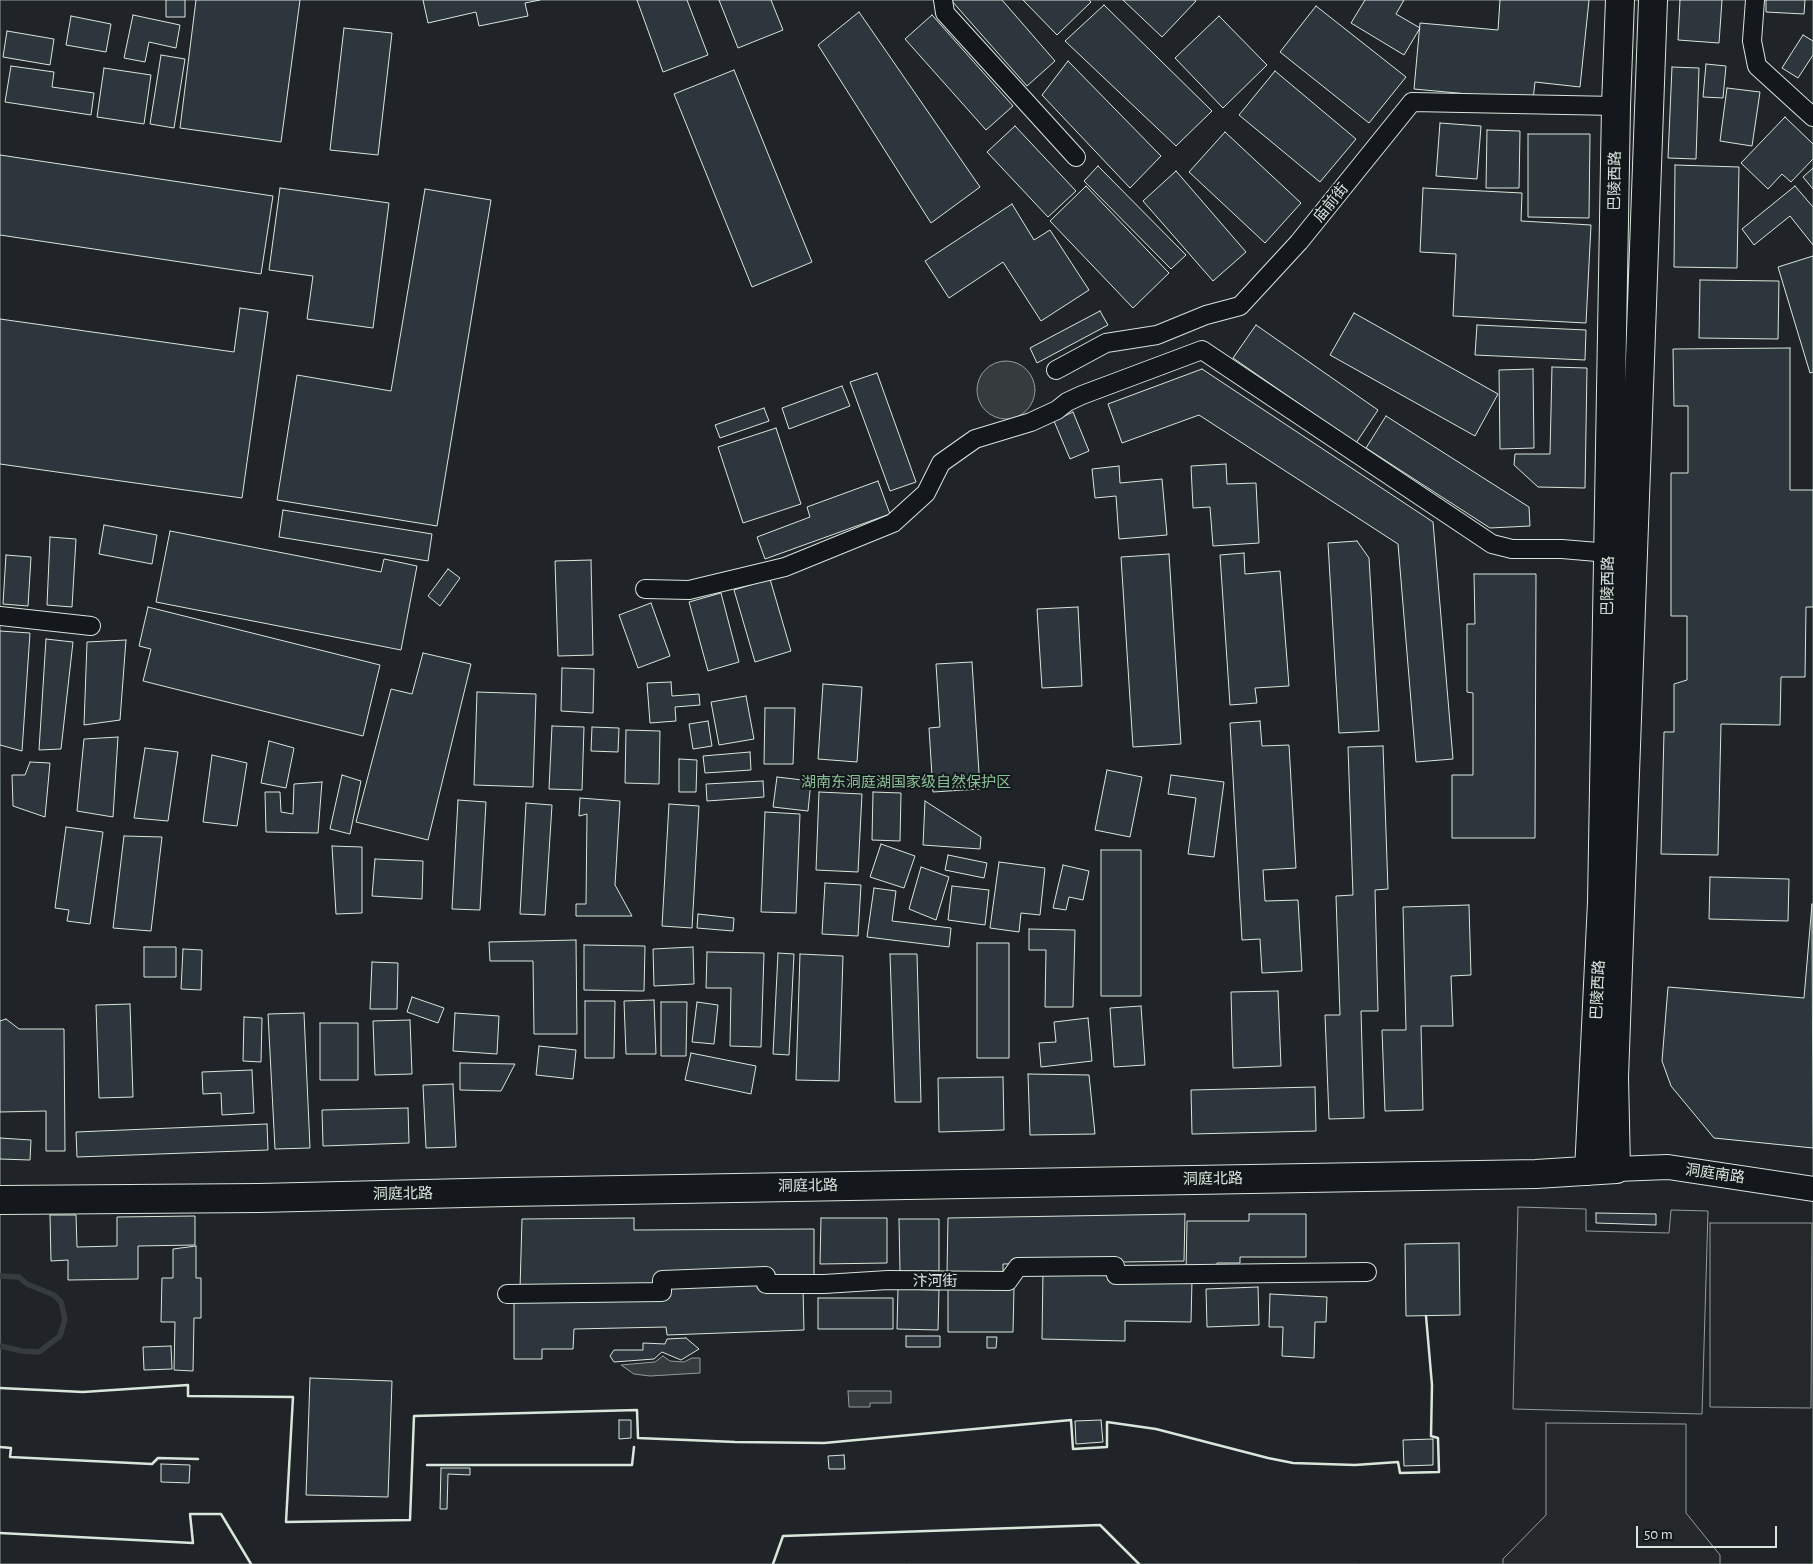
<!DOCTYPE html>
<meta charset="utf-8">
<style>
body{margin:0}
#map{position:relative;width:1813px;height:1564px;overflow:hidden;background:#14181c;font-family:"Alegreya Sans",sans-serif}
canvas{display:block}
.scale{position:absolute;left:1636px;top:1526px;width:141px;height:22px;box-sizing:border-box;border:2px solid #d8e6dc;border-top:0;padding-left:6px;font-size:15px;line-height:18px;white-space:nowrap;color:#d8e6dc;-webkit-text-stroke:4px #14181c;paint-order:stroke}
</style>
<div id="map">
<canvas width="1813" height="1564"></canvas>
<div class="scale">50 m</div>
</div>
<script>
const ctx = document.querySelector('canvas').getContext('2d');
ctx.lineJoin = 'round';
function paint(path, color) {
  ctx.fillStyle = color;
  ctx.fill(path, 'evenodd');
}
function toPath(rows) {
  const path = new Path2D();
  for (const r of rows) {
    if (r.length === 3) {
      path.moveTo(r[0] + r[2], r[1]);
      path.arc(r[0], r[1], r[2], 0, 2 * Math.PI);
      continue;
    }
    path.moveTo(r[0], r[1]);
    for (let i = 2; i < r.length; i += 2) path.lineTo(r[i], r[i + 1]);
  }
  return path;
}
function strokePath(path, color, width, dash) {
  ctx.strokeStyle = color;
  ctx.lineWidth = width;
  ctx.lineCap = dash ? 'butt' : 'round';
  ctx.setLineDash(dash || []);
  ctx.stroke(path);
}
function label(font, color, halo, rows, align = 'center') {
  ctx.font = font + ' "Alegreya Sans","Noto Sans SC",sans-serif';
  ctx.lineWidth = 4;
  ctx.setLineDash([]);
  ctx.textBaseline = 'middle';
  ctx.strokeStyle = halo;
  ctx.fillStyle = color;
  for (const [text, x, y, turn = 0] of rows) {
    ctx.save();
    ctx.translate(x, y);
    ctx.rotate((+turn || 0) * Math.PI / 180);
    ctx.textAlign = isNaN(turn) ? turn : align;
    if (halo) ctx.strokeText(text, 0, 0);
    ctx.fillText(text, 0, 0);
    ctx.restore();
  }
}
const green = toPath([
 [0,0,1813,0,1813,1564,0,1564,0,0]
]);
const parking = toPath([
 [1518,1207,1586,1209,1586,1231,1669,1233,1671,1210,1708,1211,1702,1414,1513,1409,1518,1207],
 [1710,1223,1812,1223,1811,1408,1710,1407,1710,1223],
 [1546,1423,1686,1424,1686,1513,1720,1555,1720,1564,1503,1564,1503,1559,1546,1515,1546,1423]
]);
const water = toPath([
 [1006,390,29],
 [663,1356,670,1361,684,1362,692,1358,700,1358,700,1373,650,1376,634,1374,621,1365,655,1362,663,1356],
 [848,1391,891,1391,891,1403,870,1403,870,1407,849,1407,848,1391]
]);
const stream = toPath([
 [0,1276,19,1277,27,1284,54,1295,61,1302,65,1319,60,1336,39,1352,22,1351,0,1346]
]);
const building = toPath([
 [166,0,185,0,185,17,166,17,166,0],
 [196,0,300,0,281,142,180,128,196,0],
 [423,0,540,0,525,3,528,16,479,26,476,12,428,23,423,0],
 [637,0,687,0,708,55,663,72,637,0],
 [719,0,771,0,783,30,738,48,719,0],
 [951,0,1002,0,1055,61,1027,86,951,0],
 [1023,0,1089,0,1091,2,1057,35,1023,0],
 [1123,0,1194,0,1196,1,1162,37,1123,0],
 [1365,0,1404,0,1396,14,1420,28,1404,55,1351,23,1365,0],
 [1500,0,1589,0,1580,87,1535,82,1533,100,1414,89,1420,23,1498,30,1500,0],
 [1680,0,1722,0,1719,43,1678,40,1680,0],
 [1766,0,1805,0,1804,14,1766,12,1766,0],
 [1104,5,1212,111,1176,146,1065,41,1104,5],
 [1316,6,1406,77,1369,123,1280,52,1316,6],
 [859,12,980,187,931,223,818,45,859,12],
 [133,15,180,25,176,48,149,42,145,62,124,58,133,15],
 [932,15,1013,106,986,130,905,39,932,15],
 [71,16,111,24,106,52,66,45,71,16],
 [1219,16,1267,65,1223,108,1175,58,1219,16],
 [344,28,392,33,378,155,330,150,344,28],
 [7,31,54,39,50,65,3,57,7,31],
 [1803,35,1813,41,1813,55,1798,78,1782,68,1803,35],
 [161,55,185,59,174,128,150,124,161,55],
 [1068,61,1161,156,1130,188,1042,95,1068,61],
 [1706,64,1726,66,1723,98,1703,97,1706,64],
 [11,66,54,72,52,87,94,93,91,115,5,102,11,66],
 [1672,67,1699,68,1696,159,1668,158,1672,67],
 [104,68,151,75,144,124,97,117,104,68],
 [734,70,812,262,752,287,674,94,734,70],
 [1275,71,1356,139,1320,182,1239,115,1275,71],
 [1727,88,1760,92,1752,146,1720,141,1727,88],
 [1785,117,1813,144,1813,159,1791,182,1782,174,1768,189,1741,163,1785,117],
 [1440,123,1481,126,1477,179,1436,176,1440,123],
 [1015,126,1076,191,1048,217,987,152,1015,126],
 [1487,130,1520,131,1519,188,1486,188,1487,130],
 [1225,132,1301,203,1265,243,1189,172,1225,132],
 [1528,134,1590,134,1589,218,1528,217,1528,134],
 [0,155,273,196,261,274,0,235,0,155],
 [1675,165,1739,167,1737,268,1674,267,1675,165],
 [1098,166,1186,255,1171,269,1084,181,1098,166],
 [1813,168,1813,189,1803,177,1813,168],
 [1176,171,1246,252,1213,281,1143,201,1176,171],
 [1086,186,1169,273,1133,308,1050,221,1086,186],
 [1795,186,1813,207,1813,245,1790,216,1754,245,1742,229,1795,186],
 [280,188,389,203,373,328,307,319,313,276,269,270,280,188],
 [1423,188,1522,193,1521,221,1591,225,1586,323,1453,316,1456,254,1420,252,1423,188],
 [425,189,491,200,437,526,277,500,297,375,391,391,425,189],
 [1012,204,1034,240,1050,230,1089,290,1041,321,1003,262,949,298,925,261,1012,204],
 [1813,256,1813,372,1810,373,1778,267,1813,256],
 [1700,280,1779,281,1778,339,1699,338,1700,280],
 [240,308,268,312,242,498,0,464,0,319,234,352,240,308],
 [1100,311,1108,325,1037,363,1030,348,1100,311],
 [1354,313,1498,394,1475,436,1330,355,1354,313],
 [1256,325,1378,410,1356,443,1233,358,1256,325],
 [1477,325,1586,330,1585,360,1475,355,1477,325],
 [1790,348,1790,490,1813,490,1813,607,1806,607,1805,677,1781,677,1780,725,1721,724,1718,855,1661,854,1664,732,1674,732,1674,684,1687,680,1687,616,1671,616,1671,473,1688,473,1688,406,1674,406,1673,349,1790,348],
 [1552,367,1587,368,1585,488,1538,487,1514,465,1515,454,1550,454,1552,367],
 [1202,369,1433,522,1453,759,1416,762,1398,544,1199,415,1122,443,1108,404,1202,369],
 [1533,369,1534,448,1500,449,1499,370,1533,369],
 [877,373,916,482,890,491,850,382,877,373],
 [842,386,850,406,789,429,782,408,842,386],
 [764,408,769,421,720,438,715,425,764,408],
 [1073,412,1089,451,1070,459,1054,421,1073,412],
 [1386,416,1529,507,1530,526,1490,528,1366,448,1386,416],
 [776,428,801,504,743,523,718,447,776,428],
 [1226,464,1227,484,1256,483,1259,543,1213,546,1210,507,1193,508,1191,466,1226,464],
 [1119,466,1120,483,1162,479,1167,535,1119,539,1116,496,1095,498,1092,469,1119,466],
 [878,481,890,514,765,559,757,537,810,517,807,507,878,481],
 [283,510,432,534,428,561,279,537,283,510],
 [104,525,157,535,152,564,99,554,104,525],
 [170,531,381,572,384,559,417,566,401,650,156,602,170,531],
 [50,537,76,539,72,607,47,605,50,537],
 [1357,541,1369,558,1379,731,1339,733,1328,543,1357,541],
 [1244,553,1245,574,1280,571,1289,686,1255,688,1257,703,1230,705,1220,555,1244,553],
 [1169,554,1181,744,1133,747,1121,557,1169,554],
 [6,555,31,557,28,606,3,604,6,555],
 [591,560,593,655,558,656,555,561,591,560],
 [448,569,460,578,440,606,428,596,448,569],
 [1474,574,1536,574,1535,838,1452,838,1452,775,1473,775,1473,693,1467,692,1467,624,1475,624,1474,574],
 [770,579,791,651,755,662,734,590,770,579],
 [721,593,739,662,708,671,689,602,721,593],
 [651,603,670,656,638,668,619,615,651,603],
 [148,607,380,665,363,736,143,681,151,649,139,646,148,607],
 [1078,607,1082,686,1042,688,1037,609,1078,607],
 [0,631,30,633,22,751,0,745,0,631],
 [46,639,73,642,61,749,39,750,46,639],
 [126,640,120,720,84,725,87,642,126,640],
 [423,653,471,664,428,840,356,822,391,689,412,694,423,653],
 [972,662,980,789,933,792,929,728,940,727,936,664,972,662],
 [562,668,594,669,593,713,561,711,562,668],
 [671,682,672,696,699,694,700,705,675,707,676,721,650,723,647,683,671,682],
 [823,684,862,687,857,762,818,759,823,684],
 [477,692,536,694,533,787,474,785,477,692],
 [746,696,754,739,719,745,711,702,746,696],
 [765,708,795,708,793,764,764,764,765,708],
 [708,721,712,746,693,749,689,724,708,721],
 [1260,721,1262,746,1289,745,1296,868,1263,870,1265,901,1298,900,1302,971,1262,973,1260,939,1242,940,1230,723,1260,721],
 [552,726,584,727,582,790,549,789,552,726],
 [592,727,619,728,618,752,591,751,592,727],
 [626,730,660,731,659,784,625,783,626,730],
 [118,737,113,817,77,811,84,739,118,737],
 [269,741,294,748,286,788,261,783,269,741],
 [1383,746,1388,889,1375,890,1378,1011,1361,1011,1364,1118,1329,1119,1325,1015,1340,1015,1336,896,1353,895,1348,747,1383,746],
 [145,748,178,752,168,821,134,818,145,748],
 [750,752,751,770,705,773,703,756,750,752],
 [212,755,247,763,237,826,203,822,212,755],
 [679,759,697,760,696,792,679,792,679,759],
 [30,762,50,763,45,817,13,806,12,775,25,775,30,762],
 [1107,770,1142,777,1130,837,1095,830,1107,770],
 [342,775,361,781,350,834,330,829,342,775],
 [1171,775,1224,782,1214,857,1188,854,1196,798,1168,794,1171,775],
 [777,777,811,781,808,811,773,807,777,777],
 [763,781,764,797,707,801,706,784,763,781],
 [322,782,318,833,266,832,265,792,280,792,281,812,293,814,294,784,322,782],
 [819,792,862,794,858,872,816,870,819,792],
 [873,792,901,793,900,841,872,840,873,792],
 [580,798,620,801,615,885,632,916,576,916,576,904,586,904,587,814,579,816,580,798],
 [458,800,486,802,480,910,452,909,458,800],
 [925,801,981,837,980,849,923,845,925,801],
 [526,803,552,805,545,915,520,914,526,803],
 [669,804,699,806,692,928,662,926,669,804],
 [765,812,800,814,796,913,761,912,765,812],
 [66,827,103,832,90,924,67,921,69,910,55,908,66,827],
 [124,836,162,837,151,931,113,928,124,836],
 [881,844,915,856,904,888,870,877,881,844],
 [332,846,362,847,362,913,336,914,332,846],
 [1101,850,1141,850,1141,996,1101,996,1101,850],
 [948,855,987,863,984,878,945,870,948,855],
 [375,859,423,861,422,899,372,896,375,859],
 [999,862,1045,868,1040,915,1021,913,1019,932,990,928,999,862],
 [1063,865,1089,871,1083,900,1069,897,1066,910,1053,908,1063,865],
 [921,867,949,877,936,920,909,909,921,867],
 [1710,877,1789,879,1788,921,1709,919,1710,877],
 [825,883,861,885,858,936,822,934,825,883],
 [952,886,989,890,985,925,948,920,952,886],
 [874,888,896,891,892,921,951,928,949,947,867,937,874,888],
 [1812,904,1813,1148,1714,1138,1671,1086,1662,1061,1668,987,1804,998,1812,904],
 [1469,905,1471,975,1451,976,1453,1026,1421,1026,1423,1110,1385,1111,1382,1030,1406,1030,1403,907,1469,905],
 [698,914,734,918,733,931,697,928,698,914],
 [1029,929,1075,930,1073,1007,1045,1007,1046,950,1029,950,1029,929],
 [576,940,577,1034,534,1034,533,961,490,961,489,942,576,940],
 [977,943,1009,943,1009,1058,977,1058,977,943],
 [584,945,645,946,644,991,584,990,584,945],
 [144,947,176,947,176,977,144,977,144,947],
 [693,947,694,984,654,986,653,949,693,947],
 [183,949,202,950,201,990,181,989,183,949],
 [707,952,764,953,761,1047,730,1046,731,988,706,988,707,952],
 [778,953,794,954,789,1055,773,1054,778,953],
 [800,954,843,956,839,1081,796,1080,800,954],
 [890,954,917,954,921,1102,895,1102,890,954],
 [372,962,398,963,397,1009,370,1009,372,962],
 [1278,991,1281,1066,1233,1068,1231,992,1278,991],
 [412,997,444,1008,438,1023,407,1012,412,997],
 [654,1000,656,1054,626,1054,624,1001,654,1000],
 [585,1001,615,1001,614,1058,585,1058,585,1001],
 [661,1002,687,1002,686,1056,661,1056,661,1002],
 [697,1002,718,1005,714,1044,692,1042,697,1002],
 [130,1004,133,1097,99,1098,96,1005,130,1004],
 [1141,1006,1145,1065,1114,1067,1110,1008,1141,1006],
 [304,1013,310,1148,275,1149,268,1014,304,1013],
 [455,1013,499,1016,497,1054,453,1051,455,1013],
 [244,1017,262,1018,261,1062,243,1061,244,1017],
 [1088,1018,1092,1061,1041,1067,1039,1043,1056,1042,1054,1022,1088,1018],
 [6,1019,19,1029,64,1029,65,1151,46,1151,46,1111,0,1112,0,1021,6,1019],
 [410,1020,412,1074,375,1075,373,1021,410,1020],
 [320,1023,358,1023,358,1080,320,1080,320,1023],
 [539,1046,576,1050,573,1079,536,1075,539,1046],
 [691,1053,756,1066,751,1094,685,1080,691,1053],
 [460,1063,515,1064,501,1091,460,1090,460,1063],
 [252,1070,254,1113,222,1115,221,1093,203,1094,202,1072,252,1070],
 [1028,1074,1089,1075,1095,1134,1030,1135,1028,1074],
 [1003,1077,1004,1130,939,1132,938,1078,1003,1077],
 [453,1084,456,1147,426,1148,423,1085,453,1084],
 [1315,1087,1316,1131,1192,1134,1191,1090,1315,1087],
 [408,1108,409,1143,323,1146,322,1110,408,1108],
 [267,1124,268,1150,77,1157,76,1132,267,1124],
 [0,1138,31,1140,30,1160,0,1159,0,1138],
 [1596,1213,1656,1214,1656,1225,1596,1223,1596,1213],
 [1185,1214,1184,1261,1003,1264,1003,1273,947,1273,948,1218,1185,1214],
 [1249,1214,1306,1214,1306,1257,1240,1257,1240,1263,1217,1263,1217,1274,1186,1274,1187,1221,1249,1221,1249,1214],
 [50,1215,76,1215,77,1247,117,1246,117,1217,195,1216,195,1245,138,1246,138,1279,68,1280,68,1260,51,1261,50,1215],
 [634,1218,634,1230,814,1229,814,1276,771,1277,657,1289,520,1289,522,1219,634,1218],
 [821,1218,887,1218,887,1263,820,1264,821,1218],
 [899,1219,939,1219,939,1271,900,1271,899,1219],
 [1459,1243,1460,1315,1406,1316,1405,1244,1459,1243],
 [196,1246,196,1278,201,1278,201,1318,194,1318,193,1371,174,1370,175,1322,161,1322,162,1278,173,1278,173,1249,196,1246],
 [1043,1269,1112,1270,1192,1280,1191,1322,1125,1321,1125,1341,1042,1339,1043,1269],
 [763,1284,803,1288,804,1330,667,1335,666,1327,574,1329,573,1349,542,1349,542,1359,514,1359,514,1298,665,1287,763,1284],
 [948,1287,1014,1288,1013,1332,948,1332,948,1287],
 [1258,1287,1259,1325,1207,1327,1206,1289,1258,1287],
 [898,1289,939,1290,938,1330,897,1329,898,1289],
 [1270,1294,1327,1297,1326,1322,1315,1322,1314,1358,1282,1356,1283,1327,1269,1327,1270,1294],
 [818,1298,893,1298,893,1329,818,1329,818,1298],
 [906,1336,940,1336,940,1347,906,1347,906,1336],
 [987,1337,997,1337,996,1348,987,1348,987,1337],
 [686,1338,699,1349,681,1360,662,1352,654,1359,614,1362,610,1356,614,1350,643,1350,643,1343,665,1344,667,1339,686,1338],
 [171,1346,172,1369,144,1370,143,1347,171,1346],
 [310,1378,392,1381,388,1497,306,1495,310,1378],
 [619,1420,631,1420,631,1438,619,1439,619,1420],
 [1101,1420,1103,1442,1076,1444,1075,1421,1101,1420],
 [1433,1439,1433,1465,1404,1466,1403,1440,1433,1439],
 [844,1455,845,1469,829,1469,828,1456,844,1455],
 [161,1464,190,1465,189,1483,161,1482,161,1464],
 [441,1468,470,1468,470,1475,448,1474,447,1509,440,1509,441,1468]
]);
const street = toPath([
 [943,0,945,13,1076,157],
 [1755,0,1752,41,1757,66,1813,117],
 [1056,370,1106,343,1157,335,1206,315,1240,306,1299,242,1412,102,1616,106],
 [645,589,689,590,785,567,893,523,926,493,941,463,975,439,1031,422,1057,410,1067,402,1082,395,1202,350,1492,544,1512,549,1562,549,1609,553],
 [0,616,91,626],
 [507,1294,662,1292,662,1280,766,1276,766,1284,824,1284,888,1280,1008,1281,1018,1267,1115,1266,1116,1275,1367,1272]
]);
const secondary = toPath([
 [1616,1169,1668,1167,1813,1189]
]);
const primary = toPath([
 [1589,1171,1602,902,1616,106,1620,0],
 [0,1200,259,1198,507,1192,1536,1174,1616,1169,1614,1077,1653,0]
]);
const wall = toPath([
 [0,1388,83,1392,188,1385,188,1396,293,1397,286,1522,410,1520,414,1416,637,1410,638,1438,735,1442,824,1443,1071,1420,1073,1449,1107,1447,1107,1422,1156,1429,1268,1458,1293,1463,1355,1465,1398,1462,1400,1473,1439,1472,1438,1438,1431,1436,1432,1385,1426,1316],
 [0,1447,11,1448,10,1457,152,1464,158,1458,198,1459],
 [427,1465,632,1465,634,1447],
 [0,1533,193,1543,190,1514,221,1514,251,1564],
 [773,1564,783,1536,1100,1525,1139,1564]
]);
const streetNames = [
 ["巴陵西路",1615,181,-89],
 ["庙前街",1331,203,-51],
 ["巴陵西路",1608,586,-89],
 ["巴陵西路",1598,990,-87],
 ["洞庭南路",1715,1174,8],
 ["洞庭北路",1213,1179,-1],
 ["洞庭北路",808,1186,-1],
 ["洞庭北路",403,1194,-1],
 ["汴河街",935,1281]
];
const parkNames = [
 ["湖南东洞庭湖国家级自然保护区",906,782]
];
paint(green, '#202428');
strokePath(green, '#939e99', 1);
paint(parking, '#24282b');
strokePath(parking, '#939e99', 1);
paint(water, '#363b3e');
strokePath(water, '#939e99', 1);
strokePath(stream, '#363b3e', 5.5);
paint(building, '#2c363c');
strokePath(building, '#d8e6dc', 1);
strokePath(street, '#d8e6dc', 20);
strokePath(secondary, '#d8e6dc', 26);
strokePath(primary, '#d8e6dc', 30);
strokePath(street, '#14181c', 18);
strokePath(secondary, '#14181c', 24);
strokePath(primary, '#14181c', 28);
strokePath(wall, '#d8e6dc', 2.5);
label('15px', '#d8e6dc', '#14181c', streetNames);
label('15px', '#8ac095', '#14181c', parkNames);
</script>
